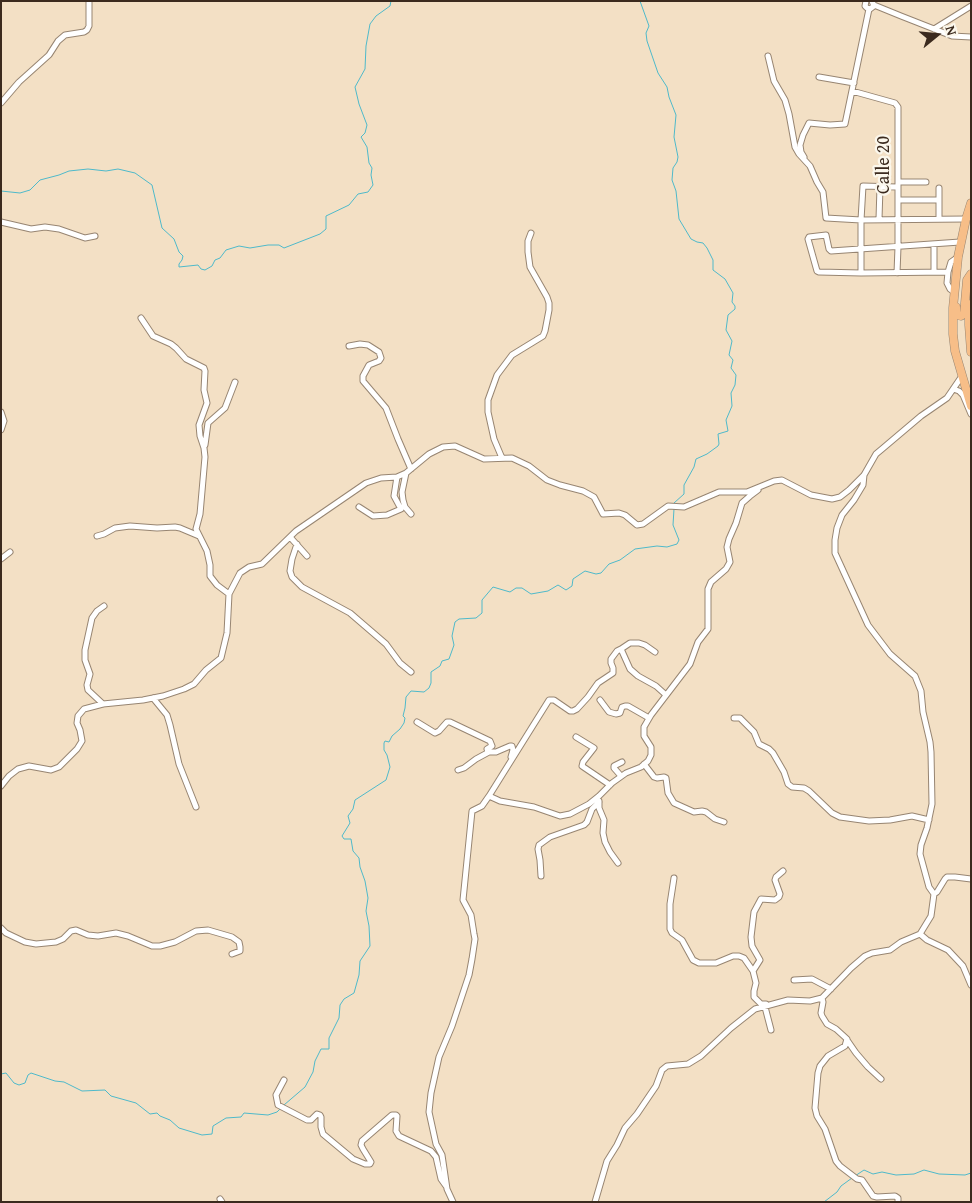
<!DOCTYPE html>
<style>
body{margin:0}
#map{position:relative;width:972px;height:1203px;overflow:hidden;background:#f3e0c5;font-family:"Gentium Book Plus",serif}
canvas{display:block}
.frame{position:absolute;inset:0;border:2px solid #3b2a1e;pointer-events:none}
.north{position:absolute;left:912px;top:10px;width:50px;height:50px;-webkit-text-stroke:4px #fbf7ec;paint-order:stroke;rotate:73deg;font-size:14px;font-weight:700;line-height:20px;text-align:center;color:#3b2a1e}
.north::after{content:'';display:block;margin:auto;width:18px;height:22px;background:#3b2a1e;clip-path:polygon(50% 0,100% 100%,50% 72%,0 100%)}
</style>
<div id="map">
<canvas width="972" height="1203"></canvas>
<div class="frame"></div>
<div class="north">N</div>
</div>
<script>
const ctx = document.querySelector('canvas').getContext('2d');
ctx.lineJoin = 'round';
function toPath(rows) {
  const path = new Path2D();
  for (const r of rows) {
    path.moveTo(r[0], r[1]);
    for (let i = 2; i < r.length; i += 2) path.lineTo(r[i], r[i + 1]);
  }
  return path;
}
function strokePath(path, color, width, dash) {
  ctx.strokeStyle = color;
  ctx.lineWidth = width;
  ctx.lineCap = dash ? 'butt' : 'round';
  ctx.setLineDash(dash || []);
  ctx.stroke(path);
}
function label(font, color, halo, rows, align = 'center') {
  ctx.font = font + ' "Gentium Book Plus",serif';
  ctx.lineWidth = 4.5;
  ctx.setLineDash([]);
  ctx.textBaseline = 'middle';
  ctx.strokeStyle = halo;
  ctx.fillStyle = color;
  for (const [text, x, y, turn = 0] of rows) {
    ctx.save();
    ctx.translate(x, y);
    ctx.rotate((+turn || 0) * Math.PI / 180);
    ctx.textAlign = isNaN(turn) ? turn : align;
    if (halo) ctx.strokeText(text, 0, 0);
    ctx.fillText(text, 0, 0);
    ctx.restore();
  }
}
const stream = toPath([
 [640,1,649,26,646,33,647,41,658,73,667,87,669,97,676,115,674,137,678,157,677,162,673,168,672,180,676,191,679,219,691,239,697,242,703,243,707,248,713,260,713,270,725,279,733,293,732,302,735,306,735,309,728,315,726,330,732,341,729,355,733,360,731,368,736,375,735,385,731,393,732,406,726,420,728,431,718,434,719,444,718,446,707,454,696,459,694,467,684,485,684,494,674,503,674,505],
 [1,191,20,193,30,190,40,180,59,175,69,171,88,169,106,171,118,169,135,173,152,185,162,228,174,239,179,252,183,256,182,260,179,264,179,267,198,265,201,269,205,270,212,266,215,260,220,258,226,250,239,246,250,248,268,245,279,245,284,248,320,234,326,229,326,216,349,205,358,194,368,192,373,185,371,175,372,168,369,163,367,147,361,137,365,133,367,125,359,104,355,87,365,69,366,46,370,24,376,16,390,6,391,1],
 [1,1074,6,1073,14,1083,19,1085,25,1083,28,1075,31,1073,55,1081,64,1082,82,1091,105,1090,111,1096,136,1103,150,1114,157,1113,160,1116,170,1120,179,1128,202,1135,212,1134,213,1126,226,1118,241,1117,244,1113,268,1115,277,1112,281,1108],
 [284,1105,305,1087,313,1072,315,1061,321,1049,329,1049,329,1038,339,1018,340,1005,344,999,354,993,359,975,360,961,370,946,369,926,366,911,368,898,365,881,360,867,359,858,353,851,351,839,344,839,342,836,350,823,348,816,353,809,355,800,386,780,390,767,387,755,384,750,384,743,385,741,389,742,392,736,400,729,404,723,405,718,403,716,405,708,406,697,411,691,424,692,429,688,431,683,431,672,440,666,442,661,449,659,454,645,452,636,455,622,459,619,476,618,482,613,482,600,493,587,510,592,516,588,522,588,531,594,548,591,558,585,566,590,572,586,573,579,585,571,596,574,601,573,609,564,620,560,635,549,657,546,667,547,677,544,679,540,673,525,674,509],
 [855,1176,864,1170,873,1174,882,1172,896,1175,914,1174,924,1170,939,1174,965,1175,971,1173],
 [824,1202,837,1192,841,1186,852,1178]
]);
const minor = toPath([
 [866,1,865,6,867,8,870,9,874,6,872,1],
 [874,5,901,16,952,36,971,37],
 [934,29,971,6],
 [768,56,774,81,785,100,789,114,795,147,799,154,810,166,817,182,823,192,826,218,861,220,966,219],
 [819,77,854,83],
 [852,91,895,103,898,107,898,247,897,273],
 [1,103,19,82,49,55,58,41,65,35,84,32,87,30,89,26,89,1],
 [804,157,801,152,800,145,803,135,809,123,830,125,845,124,869,9],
 [898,182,926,182],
 [939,188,939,219],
 [898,200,939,200],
 [879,219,880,187],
 [1,222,31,229,45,227,59,229,85,238,95,236],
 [934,244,934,272],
 [948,272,861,273,819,272,817,271,808,239,809,237,826,235,829,249,831,251,960,242],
 [861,273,861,220,863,186,897,187],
 [954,292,950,289,947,283,948,272,951,262,958,257],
 [141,318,153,336,171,344,176,348,186,359,204,368,205,371,204,390,207,403,199,425,200,436,204,448,205,457,200,514,196,529,207,551,210,565,210,576,217,585,229,594],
 [349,346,360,344,368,345,379,352,381,358,379,361,369,365,363,376,363,381,386,408,398,439,411,469],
 [953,389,959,391,963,395,971,414],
 [1,412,4,421,1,430],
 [205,445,208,423,225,408,235,382],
 [502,458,494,439,488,412,488,400,497,375,512,355,543,336,545,331,549,310,549,303,547,297,530,267,528,252,528,241,531,233],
 [406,473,402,492,403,500,405,507,411,514],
 [359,507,373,516,387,515,401,509,394,496,397,477],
 [97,536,104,534,115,528,130,526,157,528,175,527,180,528,199,536],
 [290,537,307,556],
 [297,544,292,559,290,571,292,577,302,587,350,613,386,644,400,663,411,672],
 [1,559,10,552],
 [621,649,630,643,639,643,645,645,655,652],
 [153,698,167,715,170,725,179,764,196,807],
 [600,700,609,712,616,714,620,713,622,707,625,706,628,706,649,718],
 [103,704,88,690,87,685,90,674,85,660,85,650,92,618,97,611,104,606],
 [734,718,740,718,754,732,759,744,769,749,773,753,784,772,788,784,792,787,804,788,809,791,832,813,840,817,869,821,890,820,912,816,929,820],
 [417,722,435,733,439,731,447,722,450,722,490,741,492,746,487,749,488,752,496,752,510,746,512,746,513,750,511,757],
 [576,737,594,748,583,762,582,766,610,785],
 [644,764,654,777,657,778,664,777,666,778,668,793,674,803,694,812,702,811,706,812,715,819,724,822],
 [458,770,464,768,476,759,489,752],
 [621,776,614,768,614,766,622,762],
 [1,786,9,776,18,769,29,766,51,770,59,767,77,749,82,741,80,730,77,723,78,716,84,709,103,704,143,700,163,696,184,689,194,684,206,670,221,658,227,633,229,594,240,573,249,567,262,564,296,531,366,483,381,478,397,477,406,473,429,454,443,447,455,446,484,459,512,458,529,466,547,480,560,485,583,491,594,497,603,514,619,513,625,515,637,525,643,524,668,506,684,507,719,492,747,492,774,481,782,480,811,495,832,499,840,497,849,490,864,475,876,454,882,449,921,416,947,398,962,376],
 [489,796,500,801,534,807,560,816,570,814,589,804,599,796,612,783,626,773,641,767,648,761,651,755,651,747,644,736,644,727,651,715,690,664,698,642,708,629,708,589,711,582,726,569,730,562,727,547,729,539,736,523,742,503,750,496,758,490],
 [599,801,599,808,604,820,603,833,605,842,610,852,618,863],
 [541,876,540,860,538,849,539,845,550,837,584,825,587,822,592,809,599,802],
 [674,878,670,904,670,929,672,933,682,940,693,960,699,963,716,963,733,956,739,956,744,958,753,971,756,983,754,991,754,997,761,1004,766,1004],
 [934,894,937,892,945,879,947,877,955,877,971,879],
 [1,928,6,933,25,942,36,944,56,942,63,939,71,931,76,930,88,935,98,936,116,933,128,936,152,946,160,946,175,942,196,931,208,930,232,937,239,942,240,947,240,951,232,954],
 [920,934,927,940,948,950,963,966,971,985],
 [753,971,760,960,752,946,751,937,754,912,761,899,775,900,779,897,780,894,775,880,776,877,783,871],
 [794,980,812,979,831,989],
 [822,998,823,1002,821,1013,822,1016,827,1024,836,1029,847,1039,845,1046,828,1056,820,1066,818,1073,815,1108,817,1116,825,1129,836,1161,840,1166,857,1179,862,1180,873,1196,877,1197,895,1196,898,1198,898,1202],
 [765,1007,771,1030],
 [847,1040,856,1053,868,1067,881,1079],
 [284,1080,276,1095,278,1105,307,1120,311,1120,317,1114,320,1115,321,1117,321,1127,323,1134,353,1159,365,1164,370,1164,371,1162,363,1149,361,1145,362,1141,392,1115,396,1115,397,1116,396,1131,399,1136,431,1151,436,1157,441,1179,446,1186],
 [220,1199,222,1202],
 [453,1202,447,1189,442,1155,436,1144,429,1112,431,1093,439,1057,452,1026,469,975,472,959,475,939,474,934,471,915,463,900,472,811,482,806,489,796,549,700,554,700,570,711,573,711,577,709,588,697,598,683,613,673,613,668,611,663,611,659,617,651,621,649,630,669,638,676,656,686,666,695],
 [595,1202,607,1161,617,1145,625,1128,637,1114,656,1086,662,1070,667,1066,688,1064,701,1056,731,1028,755,1009,788,1000,810,1001,822,998,851,968,865,956,872,953,890,950,901,942,920,934,931,916,934,894,929,887,920,854,921,845,927,828,932,804,931,752,930,742,923,712,921,691,915,676,890,654,868,625,835,553,835,540,837,528,842,515,854,500,863,485,864,475]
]);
const highway = toPath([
 [971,203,966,219,958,257,953,308,953,334,955,351,971,406],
 [969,304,969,325,971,352],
 [956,307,956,312,957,315,961,316,964,314,967,280,971,274]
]);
const streetNames = [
 ["Calle 20",884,165,-90]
];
strokePath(stream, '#4eb9ca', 1);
strokePath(minor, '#978572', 7);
strokePath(highway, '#978572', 9);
strokePath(minor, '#fff', 5);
strokePath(highway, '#f7be88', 8);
label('18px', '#3b2a1e', '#fbf7ec', streetNames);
</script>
